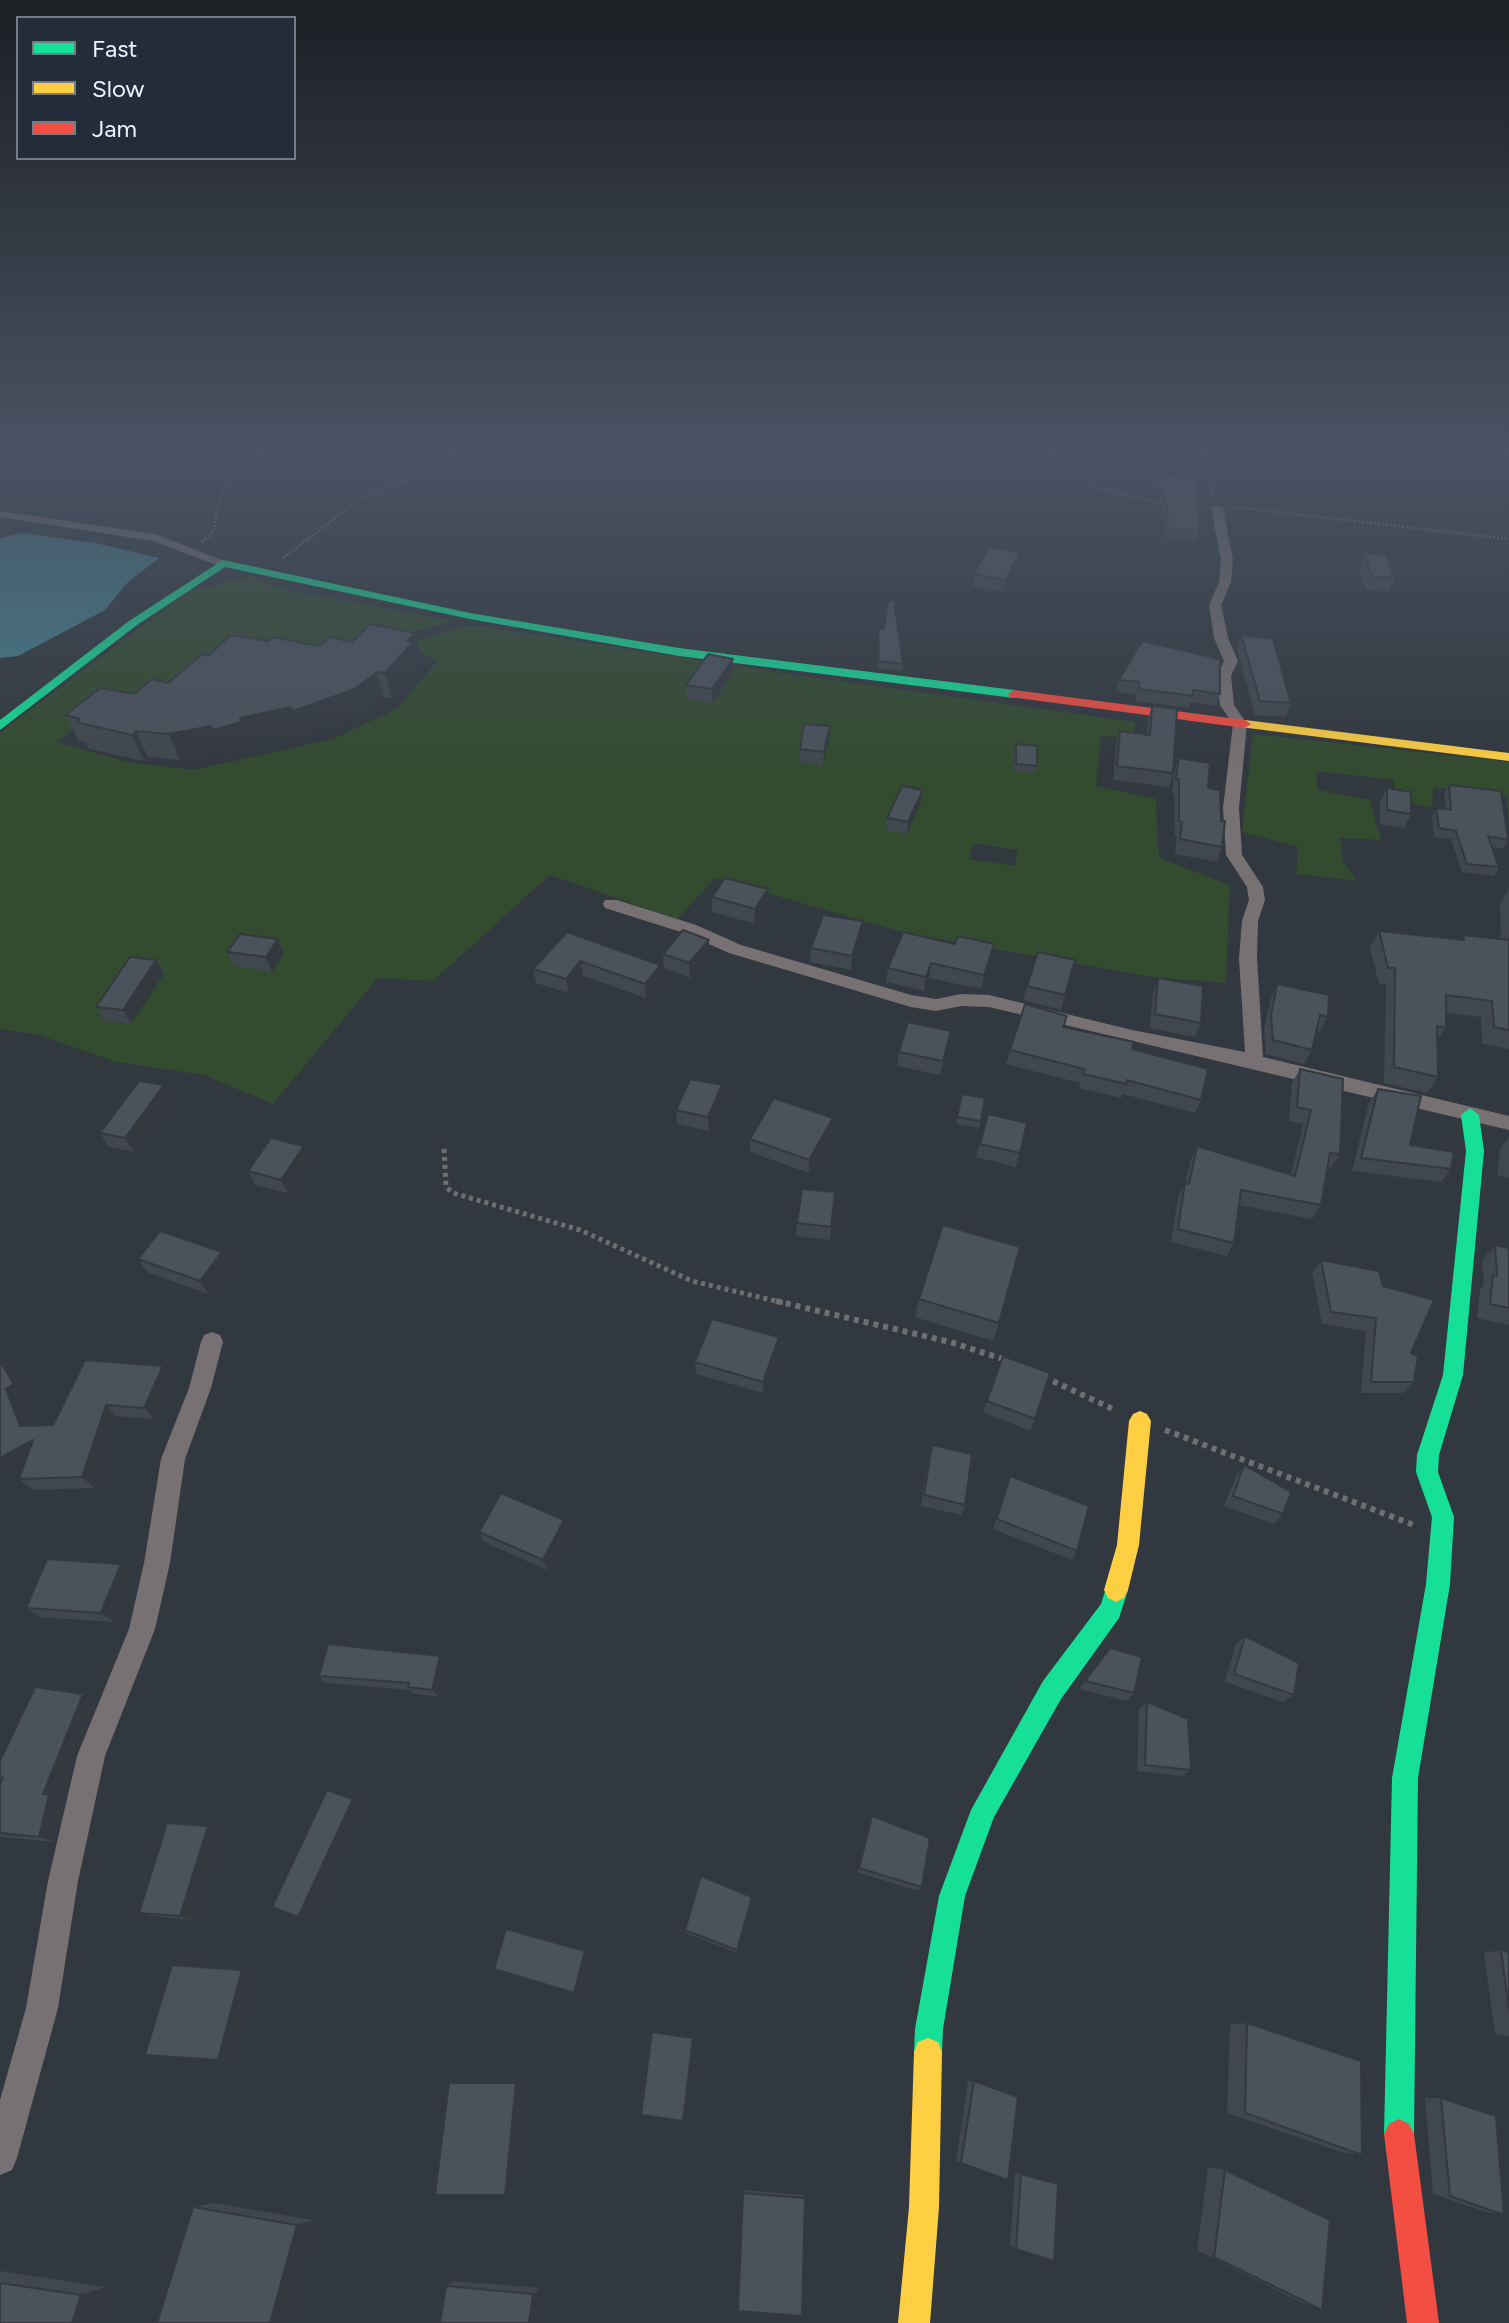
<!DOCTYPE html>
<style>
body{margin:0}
#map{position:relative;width:1509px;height:2323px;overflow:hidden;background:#32383f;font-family:Figtree,sans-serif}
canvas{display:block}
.legend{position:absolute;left:16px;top:16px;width:280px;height:144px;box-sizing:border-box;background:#232d3a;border:2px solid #747c88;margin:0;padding:10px 14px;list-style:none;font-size:24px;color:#edf3fc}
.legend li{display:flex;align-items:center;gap:16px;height:40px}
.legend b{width:40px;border:2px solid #747c88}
</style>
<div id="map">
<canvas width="1509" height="2323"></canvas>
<ul class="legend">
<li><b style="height:10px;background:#16e098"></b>Fast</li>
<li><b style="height:10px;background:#ffcf43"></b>Slow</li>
<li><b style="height:10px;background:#f24e42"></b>Jam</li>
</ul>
</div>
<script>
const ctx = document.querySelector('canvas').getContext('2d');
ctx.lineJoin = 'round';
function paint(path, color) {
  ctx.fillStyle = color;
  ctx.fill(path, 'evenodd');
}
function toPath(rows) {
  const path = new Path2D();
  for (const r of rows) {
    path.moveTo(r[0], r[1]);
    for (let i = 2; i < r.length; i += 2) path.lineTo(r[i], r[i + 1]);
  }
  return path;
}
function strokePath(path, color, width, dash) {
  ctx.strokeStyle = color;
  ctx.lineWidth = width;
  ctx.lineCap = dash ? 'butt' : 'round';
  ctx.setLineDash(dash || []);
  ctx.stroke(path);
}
const green = toPath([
 [254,576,284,589,453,621,137,708,107,704,57,742,127,762,194,770,333,739,398,708,437,661,405,643,473,625,787,674,1136,722,1132,738,1101,736,1096,786,1156,799,1159,858,1230,885,1226,983,1152,977,905,933,715,878,677,919,550,875,433,981,378,978,273,1104,204,1075,116,1062,39,1035,0,1029,0,733,189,591],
 [973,843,1018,850,1015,866,969,859],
 [1253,734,1509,762,1509,830,1507,796,1433,787,1432,808,1395,800,1394,780,1316,771,1318,790,1370,800,1381,840,1340,838,1343,862,1357,881,1296,874,1298,847,1242,832]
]);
const water = toPath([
 [23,533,95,543,159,558,128,582,105,610,18,656,0,658,0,538]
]);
const pathFar2 = toPath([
 [1052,451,1093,487,1164,504],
 [1201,451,1214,496],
 [1235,507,1509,539],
 [202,542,213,532,219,503,230,477,264,451],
 [283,558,360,499,448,463,455,451]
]);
const pathFar1 = toPath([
 [444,1149,446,1187,453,1193,580,1230,692,1281,784,1303]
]);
const path = toPath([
 [776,1301,950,1342,1006,1360],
 [1044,1377,1115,1410],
 [1165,1430,1414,1525]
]);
const street = toPath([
 [1217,505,1223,508,1233,560,1231,582,1221,605,1228,638,1238,661,1231,676,1234,705,1247,724,1239,808,1242,855,1263,887,1265,900,1258,921,1257,958,1263,1057,1509,1116,1509,1130,989,1007,961,1006,936,1011,911,1007,729,953,684,933,605,908,603,904,605,900,617,900,696,925,741,945,911,995,936,999,961,994,989,995,1132,1030,1245,1052,1239,958,1242,921,1249,900,1247,887,1226,855,1223,808,1233,724,1220,705,1217,676,1224,661,1214,638,1209,605,1219,582,1221,560,1211,508,1217,505],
 [0,511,155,534,229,563,219,566,153,541,0,517,0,511],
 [212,1332,220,1335,223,1342,211,1388,185,1459,170,1563,155,1629,105,1756,78,1881,58,2008,17,2158,12,2170,0,2175,0,2100,26,2008,48,1881,77,1756,129,1629,144,1563,161,1459,189,1388,201,1342,204,1335,212,1332]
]);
const fast = toPath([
 [223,560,470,613,679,648,1014,690,1020,694,1014,698,679,656,470,619,225,567,137,625,0,730,0,720,129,621,223,560],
 [1470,1108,1479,1115,1484,1151,1463,1375,1439,1455,1438,1472,1454,1517,1450,1584,1418,1778,1414,2134,1409,2144,1399,2149,1389,2144,1384,2134,1392,1778,1426,1584,1432,1517,1416,1472,1417,1455,1443,1375,1466,1151,1461,1115,1470,1108],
 [1116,1578,1124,1582,1128,1590,1119,1618,1061,1699,994,1817,965,1896,943,2029,942,2052,938,2062,928,2066,918,2062,914,2052,915,2029,939,1896,971,1810,1043,1681,1101,1604,1108,1582,1116,1578]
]);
const slow = toPath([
 [1245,720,1509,753,1509,761,1240,727,1239,724,1245,720],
 [1140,1411,1147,1414,1151,1421,1139,1545,1128,1590,1124,1598,1116,1602,1108,1598,1104,1590,1117,1545,1129,1421,1133,1414,1140,1411],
 [928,2038,938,2042,942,2052,939,2207,930,2323,898,2323,909,2207,914,2052,918,2042,928,2038]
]);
const jam = toPath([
 [1014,690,1245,720,1251,724,1245,728,1010,697,1008,694,1014,690],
 [1399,2119,1409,2124,1414,2134,1439,2323,1407,2323,1384,2134,1389,2124,1399,2119]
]);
const wall = toPath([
 [1156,474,1199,531,1196,541,1165,538,1165,517,1154,483],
 [1364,553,1395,578,1389,592,1366,590,1359,567],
 [1018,565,1003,592,972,586,974,574],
 [878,629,884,629,903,664,902,671,878,668],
 [1241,635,1291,703,1286,717,1255,715,1237,649],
 [268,641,421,658,418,661,420,668,392,698,384,698,362,715,301,737,300,733,250,744,252,748,223,756,222,752,180,760,148,757,144,761,89,749,86,743,79,741,66,715,168,683,209,655],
 [733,673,713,703,687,699,686,685],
 [1119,680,1220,694,1216,706,1191,702,1189,708,1136,701,1136,694,1116,692],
 [1152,706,1173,773,1169,787,1113,780,1116,745,1120,731,1147,734,1148,720],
 [830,726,829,738,823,765,799,762,800,749],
 [1016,744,1037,766,1036,773,1014,771,1014,751],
 [1179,758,1208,788,1222,847,1217,862,1175,854,1177,836,1175,836,1174,794,1172,793,1174,772],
 [1449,785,1508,840,1503,849,1492,847,1499,867,1494,876,1462,872,1451,839,1434,837,1432,816,1436,808,1446,809,1444,793],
 [1387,788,1411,814,1404,828,1380,824,1380,802],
 [921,802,907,834,886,830,887,818],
 [1509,888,1509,1049,1482,1044,1481,1017,1446,1013,1446,1028,1437,1041,1438,1077,1427,1093,1384,1083,1386,985,1379,984,1370,948,1379,931,1460,939,1463,935,1501,939,1500,904],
 [712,897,768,904,755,924,712,912],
 [863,921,862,936,851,970,810,962,811,948],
 [567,932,660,965,661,979,646,998,583,976,569,993,536,983,533,969],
 [955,944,994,944,991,958,981,989,929,978,924,991,886,982,888,968],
 [227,952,284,954,272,972,234,966],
 [663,954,709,954,690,978,664,968],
 [1075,960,1061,1010,1023,1000,1027,986],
 [164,974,131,1024,104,1021,96,1007],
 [1158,978,1201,1023,1195,1037,1150,1028,1153,992],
 [1277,984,1328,1017,1320,1031,1316,1030,1312,1050,1304,1064,1266,1054,1264,1029,1271,998],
 [1063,1027,1132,1049,1201,1100,1195,1113,1123,1094,1121,1098,1079,1088,1080,1083,1006,1064,1010,1050],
 [951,1031,940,1075,897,1066,899,1052],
 [1300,1069,1340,1154,1331,1168,1328,1167,1321,1205,1312,1219,1239,1205,1234,1243,1227,1256,1171,1242,1178,1197,1185,1183,1191,1160,1197,1146,1291,1175,1303,1124,1289,1121,1292,1083],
 [164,1085,173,1099,134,1152,109,1147,100,1133],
 [722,1085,722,1099,709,1131,677,1124,676,1110],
 [1378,1089,1410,1145,1451,1169,1441,1182,1352,1171,1369,1103],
 [962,1094,985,1098,979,1128,956,1124],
 [988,1114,1027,1123,1016,1167,976,1157],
 [832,1132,809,1173,750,1152,750,1139],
 [1509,1137,1509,1178,1497,1175,1500,1148],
 [304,1146,311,1160,288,1193,255,1185,248,1171],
 [835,1192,830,1240,796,1236,797,1223],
 [1495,1245,1509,1248,1509,1325,1477,1318,1480,1289,1484,1285,1482,1260],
 [222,1252,230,1265,208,1294,147,1272,138,1259],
 [1321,1260,1383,1286,1411,1353,1414,1382,1403,1393,1361,1393,1366,1331,1322,1324,1312,1273],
 [919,1299,999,1323,993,1341,915,1317],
 [778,1349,763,1393,696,1374,695,1362],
 [0,1356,5,1361,26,1396,19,1401,28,1426,53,1425,172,1378,154,1419,117,1416,94,1488,32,1490,19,1479,25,1462,5,1473,0,1468],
 [1003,1356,1035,1419,1030,1431,983,1412],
 [932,1445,965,1505,962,1515,921,1506,929,1456],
 [1244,1465,1283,1514,1274,1524,1224,1506,1236,1476],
 [1010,1476,1077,1551,1072,1560,993,1529],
 [564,1520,567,1530,547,1570,484,1542,479,1532],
 [121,1564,132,1573,114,1622,40,1617,26,1608],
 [1245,1636,1294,1695,1283,1702,1225,1682,1236,1644],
 [1110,1648,1134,1693,1127,1701,1079,1689],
 [445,1663,438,1696,413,1694,410,1690,326,1683,319,1676],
 [83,1694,96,1702,58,1798,64,1801,54,1842,0,1837,0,1785,2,1780,0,1779,0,1761],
 [1147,1702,1191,1770,1182,1776,1137,1771,1139,1709],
 [872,1816,922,1887,918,1891,857,1872],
 [208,1826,219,1831,193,1920,152,1916,139,1913],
 [752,1897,752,1901,737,1953,686,1933,685,1930],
 [1501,1950,1509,1952,1509,2036,1495,2034,1484,1953],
 [589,1954,578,1995,494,1969],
 [1247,2023,1362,2155,1341,2152,1227,2113,1230,2025],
 [968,2081,974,2081,1008,2180,956,2161],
 [1425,2098,1441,2098,1504,2215,1486,2212,1433,2194],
 [1208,2167,1225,2170,1322,2310,1300,2302,1197,2250],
 [1015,2172,1058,2184,1016,2249,1010,2245],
 [743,2190,804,2195,805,2198,743,2193],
 [213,2203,313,2220,286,2323,193,2207],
 [0,2271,106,2287,0,2323],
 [454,2281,539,2288,534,2323,440,2323,446,2286]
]);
const shadedWall = toPath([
 [1020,553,1018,565,1003,592,1005,580],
 [415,633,421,658,418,661,420,668,392,698,385,673,407,641],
 [733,659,733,673,713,703,712,689],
 [377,672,384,698,362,715,301,737,293,711],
 [291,707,300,733,250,744,252,748,223,756,213,730,240,718],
 [211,726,222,752,180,760,169,734],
 [830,726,829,738,823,765,824,752],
 [136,731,148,757,144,761,132,735],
 [923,790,921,802,907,834,908,822],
 [768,889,768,904,755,924,755,909],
 [863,921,862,936,851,970,852,956],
 [278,939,284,954,272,972,266,957],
 [709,940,709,954,690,978,689,963],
 [994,944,991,958,981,989,984,975],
 [156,960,164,974,131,1024,123,1010],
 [580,961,583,976,569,993,566,979],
 [931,963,929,978,924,991,926,977],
 [660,965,661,979,646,998,645,984],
 [164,1085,173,1099,134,1152,125,1138],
 [722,1085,722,1099,709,1131,708,1117],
 [833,1118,832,1132,809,1173,809,1160],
 [304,1146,311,1160,288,1193,281,1180],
 [222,1252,230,1265,208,1294,200,1281],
 [779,1337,778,1349,763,1393,763,1382],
 [0,1356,5,1361,26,1396,19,1401,32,1438,20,1426,6,1389],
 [163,1366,172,1378,154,1419,144,1408],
 [106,1405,117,1416,94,1488,82,1477],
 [33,1440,46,1452,5,1473,0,1468,0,1458],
 [564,1520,567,1530,547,1570,543,1560],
 [121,1564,132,1573,114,1622,101,1613],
 [440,1656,445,1663,438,1696,432,1690],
 [83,1694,96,1702,58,1798,64,1801,54,1842,39,1837,43,1794],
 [353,1799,361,1805,308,1921,298,1917],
 [208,1826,219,1831,193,1920,180,1916],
 [752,1897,752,1901,737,1953,737,1950],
 [585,1951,589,1954,578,1995,574,1993],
 [242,1970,253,1973,230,2060,218,2060],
 [693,2038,694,2039,685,2121,683,2121],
 [516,2083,521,2083,511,2192,505,2195],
 [313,2220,286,2323,270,2323,297,2225],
 [106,2287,95,2323,72,2323,81,2295],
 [539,2288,534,2323,529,2323,533,2294]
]);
const building = toPath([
 [1156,474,1196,477,1199,531,1168,528,1167,507,1156,474],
 [989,547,1020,553,1005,580,974,574,989,547],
 [1364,553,1386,555,1395,578,1372,577,1364,553],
 [888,601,894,601,903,664,879,661,878,629,884,629,888,601],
 [370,624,415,633,407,641,413,642,385,673,377,672,355,689,293,711,291,707,240,718,242,722,213,730,211,726,169,734,136,731,132,735,76,722,80,719,66,715,100,688,134,694,152,679,168,683,202,654,209,655,231,635,268,641,272,637,319,646,330,637,352,642,370,624],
 [1241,635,1273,639,1291,703,1260,701,1241,635],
 [1142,641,1220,659,1220,694,1193,690,1193,696,1139,689,1139,682,1119,680,1142,641],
 [708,654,733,659,712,689,686,685,708,654],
 [1152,706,1177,709,1173,773,1117,766,1120,731,1150,735,1152,706],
 [804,724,830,726,824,752,800,749,804,724],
 [1016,744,1037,746,1037,766,1016,764,1016,744],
 [1179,758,1210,763,1208,788,1220,790,1221,821,1225,821,1222,847,1180,839,1182,822,1179,821,1179,779,1176,779,1179,758],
 [1449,785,1501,791,1508,840,1488,836,1499,867,1467,864,1456,831,1439,828,1436,808,1451,810,1449,785],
 [902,786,923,790,908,822,887,818,902,786],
 [1387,788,1411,792,1411,814,1387,810,1387,788],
 [725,878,768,889,755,909,712,897,725,878],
 [823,915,863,921,852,956,811,948,823,915],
 [683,930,709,940,689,963,663,954,683,930],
 [1379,931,1464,940,1463,935,1509,940,1509,1030,1494,1027,1492,1001,1446,995,1446,1028,1437,1026,1438,1077,1394,1067,1395,968,1388,968,1379,931],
 [567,932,660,965,645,984,580,961,566,979,533,969,567,932],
 [903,932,955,944,958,936,994,944,984,975,931,963,926,977,888,968,903,932],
 [240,934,278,939,266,957,227,952,240,934],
 [1038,952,1075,960,1065,995,1027,986,1038,952],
 [130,957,156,960,123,1010,96,1007,130,957],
 [1158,978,1203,986,1201,1023,1155,1014,1158,978],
 [1277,984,1329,995,1328,1017,1320,1015,1312,1050,1273,1040,1271,1015,1277,984],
 [1025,1004,1067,1016,1063,1027,1134,1042,1132,1049,1208,1069,1201,1100,1127,1080,1127,1084,1083,1074,1084,1069,1010,1050,1025,1004],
 [908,1022,951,1031,943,1061,899,1052,908,1022],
 [1300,1069,1343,1079,1340,1154,1330,1153,1321,1205,1241,1190,1234,1243,1178,1229,1185,1183,1189,1184,1197,1146,1295,1176,1311,1110,1297,1107,1300,1069],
 [690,1079,722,1085,708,1117,676,1110,690,1079],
 [139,1081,164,1085,125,1138,100,1133,139,1081],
 [1378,1089,1421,1096,1410,1145,1454,1152,1451,1169,1361,1158,1378,1089],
 [962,1094,985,1098,981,1121,957,1117,962,1094],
 [774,1098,833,1118,809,1160,750,1139,774,1098],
 [988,1114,1027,1123,1020,1153,980,1144,988,1114],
 [271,1138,304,1146,281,1180,248,1171,271,1138],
 [802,1189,835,1192,831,1227,797,1223,802,1189],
 [943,1225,1020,1247,999,1323,919,1299,943,1225],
 [160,1231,222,1252,200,1281,138,1259,160,1231],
 [1495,1245,1509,1248,1509,1308,1490,1304,1493,1275,1497,1276,1495,1245],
 [1321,1260,1379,1271,1383,1286,1434,1300,1411,1353,1418,1356,1414,1382,1371,1382,1376,1318,1331,1312,1321,1260],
 [712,1319,779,1337,763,1382,695,1362,712,1319],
 [1003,1356,1050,1373,1035,1419,987,1401,1003,1356],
 [85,1360,163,1366,144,1408,106,1405,82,1477,19,1479,33,1440,0,1458,0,1361,14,1384,6,1389,20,1426,53,1425,85,1360],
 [932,1445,972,1454,965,1505,924,1495,932,1445],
 [1244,1465,1291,1492,1283,1514,1233,1496,1244,1465],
 [1010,1476,1089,1506,1077,1551,997,1519,1010,1476],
 [501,1493,564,1520,543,1560,479,1532,501,1493],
 [47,1559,121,1564,101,1613,26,1608,47,1559],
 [1245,1636,1299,1663,1294,1695,1234,1674,1245,1636],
 [328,1644,440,1656,432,1690,408,1687,409,1683,319,1676,328,1644],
 [1110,1648,1142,1657,1134,1693,1085,1681,1110,1648],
 [35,1687,83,1694,43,1794,49,1795,39,1837,0,1833,0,1785,3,1778,0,1777,0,1761,35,1687],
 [1147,1702,1188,1719,1191,1770,1145,1765,1147,1702],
 [327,1790,353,1799,298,1917,272,1907,327,1790],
 [872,1816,930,1838,922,1887,859,1868,872,1816],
 [167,1823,208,1826,180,1916,139,1913,167,1823],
 [701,1876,752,1897,737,1950,685,1930,701,1876],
 [506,1929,585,1951,574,1993,494,1969,506,1929],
 [1501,1950,1509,1952,1509,2011,1501,1950],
 [172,1965,242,1970,218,2060,145,2055,172,1965],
 [1247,2023,1361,2061,1362,2155,1245,2113,1247,2023],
 [652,2032,693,2038,683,2121,641,2115,652,2032],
 [974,2081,1018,2097,1008,2180,961,2163,974,2081],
 [449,2083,516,2083,505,2195,435,2195,449,2083],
 [1441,2098,1496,2116,1504,2215,1450,2196,1441,2098],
 [1225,2170,1330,2220,1322,2310,1214,2257,1225,2170],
 [1021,2174,1058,2184,1054,2261,1016,2249,1021,2174],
 [743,2193,805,2198,802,2316,738,2311,743,2193],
 [193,2207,297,2225,270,2323,157,2323,193,2207],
 [0,2283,81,2295,72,2323,0,2323,0,2283],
 [446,2286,533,2294,529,2323,440,2323,446,2286]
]);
paint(green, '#334b2f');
paint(water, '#457f8d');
strokePath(pathFar2, '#6f6e71', 3, [2, 2]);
strokePath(pathFar1, '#6f6e71', 5, [4, 4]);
strokePath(path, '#6f6e71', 6, [5, 5]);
paint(street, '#787173');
paint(fast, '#16e098');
paint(slow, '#ffcf43');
paint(jam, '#f24e42');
paint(wall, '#40474e');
paint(shadedWall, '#343940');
paint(building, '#4a525b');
strokePath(building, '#343940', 2);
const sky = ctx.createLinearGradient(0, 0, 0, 776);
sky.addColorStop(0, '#1c1f23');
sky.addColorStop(0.58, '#495363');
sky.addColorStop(1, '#49536300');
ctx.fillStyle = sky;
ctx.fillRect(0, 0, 1509, 776);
</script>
